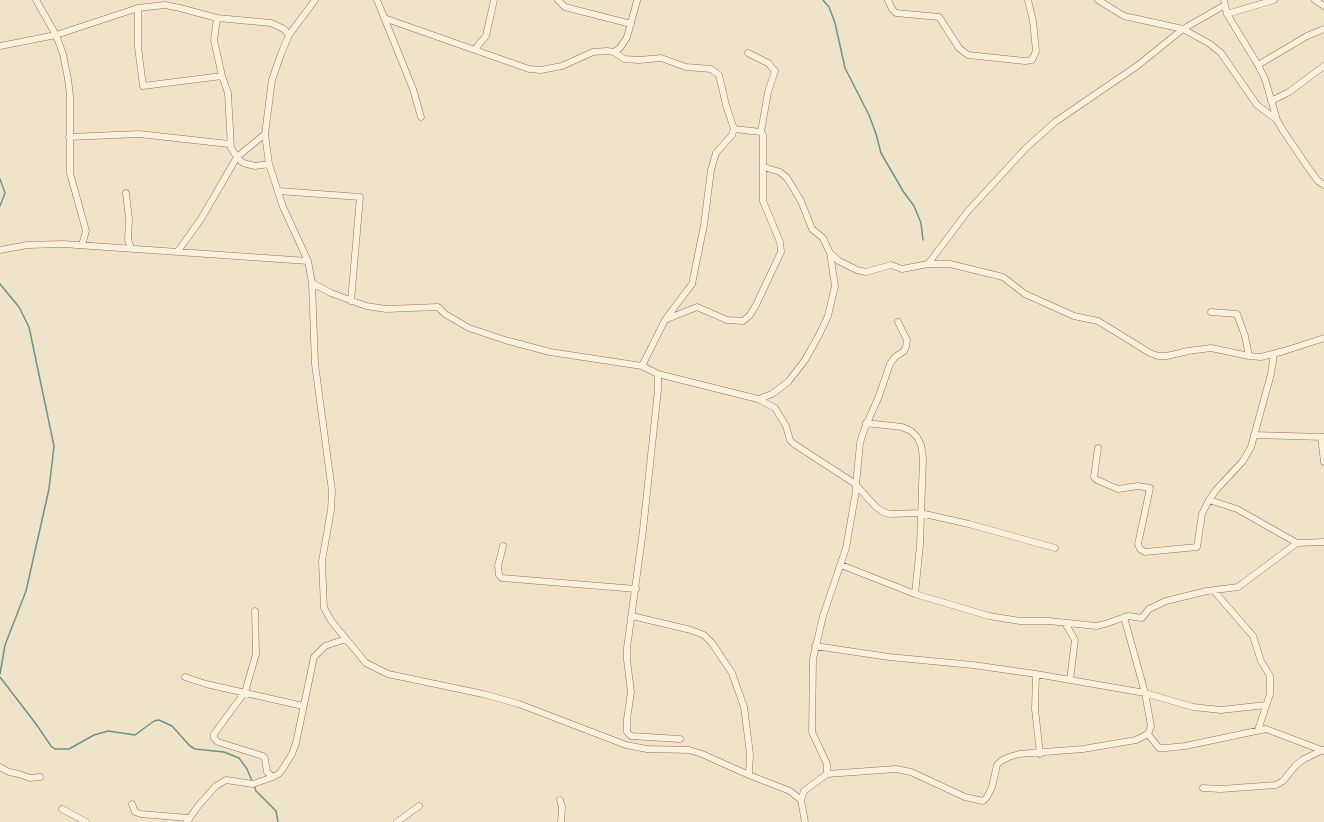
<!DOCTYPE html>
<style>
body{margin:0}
canvas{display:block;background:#f0e4c8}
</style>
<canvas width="1324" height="822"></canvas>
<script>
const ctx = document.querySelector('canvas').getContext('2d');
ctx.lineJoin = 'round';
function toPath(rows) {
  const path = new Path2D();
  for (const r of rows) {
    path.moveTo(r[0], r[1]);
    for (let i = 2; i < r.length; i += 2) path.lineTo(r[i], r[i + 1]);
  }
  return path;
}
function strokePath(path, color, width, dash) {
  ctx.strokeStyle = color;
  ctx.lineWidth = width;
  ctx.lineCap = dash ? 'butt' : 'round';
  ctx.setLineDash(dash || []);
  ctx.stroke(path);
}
const stream = toPath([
 [823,0,829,7,835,23,845,68,869,115,876,134,881,153,903,191,914,206,921,223,923,240],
 [0,179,5,193,0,206],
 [0,284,19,307,29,327,54,446,49,489,26,591,5,645,0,674],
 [0,677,36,724,51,746,55,749,69,749,94,735,108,731,135,735,154,721,159,720,172,726,190,746,195,749,224,752,239,758,247,769,252,781],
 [254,785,256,791,276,811,278,822]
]);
const minor = toPath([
 [36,0,56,35,63,54,68,79,70,96,70,173,86,231,82,245],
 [315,0,289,35,281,54,272,80,265,134,269,164,283,207,308,261,312,283,315,364,332,491,331,510,322,561,324,608,332,622,366,663,388,674,483,694,519,704,626,745,647,749,689,750,702,754,749,775,790,791,801,800,805,822],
 [377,0,413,89,421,117],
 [558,0,565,7,631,24],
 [888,0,892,9,896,13,939,17,959,48,968,55,1025,61,1032,60,1036,51,1033,21,1028,0],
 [1098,0,1124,16,1183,29,1210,44,1221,53,1257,105,1277,120],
 [1224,0,1227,14,1258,65,1265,79,1277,120,1282,129,1307,166,1318,181,1324,185],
 [1315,0,1324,6],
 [138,8,138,47,143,86,222,76],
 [1227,14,1274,0],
 [217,18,214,40,222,76,228,93,231,148,237,157,243,163,255,166,269,164],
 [384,18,529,69,541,70,562,66,593,52,607,51,614,52,624,59,639,60,661,58,686,67,711,69,719,75,726,105,734,129,732,135,716,153,711,170,704,225,692,284,665,320,642,366],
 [0,46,56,35,138,8,165,5,180,8,217,18,271,23,284,29,289,35],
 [475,49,486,36,494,0],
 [614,52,620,48,627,37,637,1],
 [748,53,768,63,775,71,768,92,761,132],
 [1258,65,1307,36,1324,29],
 [1271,101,1289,92,1324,66],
 [69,137,139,134,229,144],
 [764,167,780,172,787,178,801,201,812,229,823,238,830,253,839,261,857,270,866,272,891,265,902,269,928,264,950,264,1003,277,1025,294,1074,316,1098,321,1150,353,1158,356,1167,356,1188,351,1211,348,1249,356,1261,357,1284,351,1324,338],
 [279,191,360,197,351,301],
 [126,193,129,219,128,240,131,248],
 [0,250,27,245,63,244,308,261],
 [178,251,201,219,237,157,265,134],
 [928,264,968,211,1026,148,1055,122,1137,66,1183,29,1225,5],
 [312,283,331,293,366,306,386,309,438,307,445,314,469,328,505,340,550,352,642,366,658,374,758,399,775,408,786,426,790,440,794,444,854,483,856,485,856,491,846,548,823,616,813,659,812,732,827,764,827,774,804,791,801,800],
 [1211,312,1237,314,1245,336,1249,356],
 [667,319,697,307,727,320,743,321,750,315,756,305,781,252,780,242,763,201,763,135,761,132,734,129],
 [898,322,907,340,906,347,904,351,895,357,890,364,879,396,864,430,860,443,856,485,875,506,883,512,890,514,920,513,969,524,1055,548],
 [658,374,658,390,643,530,627,648,627,660,631,692,627,719,627,732,631,736,680,739],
 [758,399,772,394,788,382,805,360,819,335,828,316,835,286,830,253],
 [866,423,902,427,911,431,917,437,921,445,923,458,920,545,915,594],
 [1254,435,1324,437],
 [1321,437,1324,462],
 [1098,448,1094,477,1097,480,1118,489,1138,486,1150,488,1140,535,1138,544,1140,549,1145,552,1197,547,1202,514,1209,500,1216,490,1243,461,1251,447,1271,374,1274,354],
 [1209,500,1237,509,1297,543],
 [503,546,498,566,499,575,502,578,636,589],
 [841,565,915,594,989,616,1020,621,1049,621,1096,626,1105,624,1128,616,1142,618,1149,609,1166,601,1207,591,1238,587,1297,543,1324,542],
 [1214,591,1253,636,1261,661,1270,676,1270,694,1258,730],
 [255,611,256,654,245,692,214,734,214,738,218,742,263,756,265,759,267,772,273,777],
 [632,616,691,630,704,635,712,643,732,673,744,707,750,754,749,775],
 [1065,623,1075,640,1070,680],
 [815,646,889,657,973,665,1036,674,1145,693,1193,707,1221,710,1266,705],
 [1036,674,1035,709,1040,754],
 [185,677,206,684,303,706],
 [1148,734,1159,748,1166,748,1185,746,1266,729,1324,751],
 [0,767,9,772,19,774,30,778,40,777],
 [827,774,896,769,911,772,965,797,983,801,987,797,992,787,997,765,1001,761,1009,757,1019,754,1083,749,1136,740,1148,734,1151,726,1145,693,1124,617],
 [1203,788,1221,789,1276,785,1283,781,1296,765,1304,759,1323,750],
 [560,800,562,807,561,822],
 [132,804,135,812,141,814,188,818],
 [62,809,86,822],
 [187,822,198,806,216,786,226,780,253,784,273,777,280,773,292,754,296,743,314,657,325,646,346,639],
 [397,822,419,806]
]);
strokePath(stream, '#6f938a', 1.5);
strokePath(minor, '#8d765c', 7);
strokePath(minor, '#faf1dc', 6);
</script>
